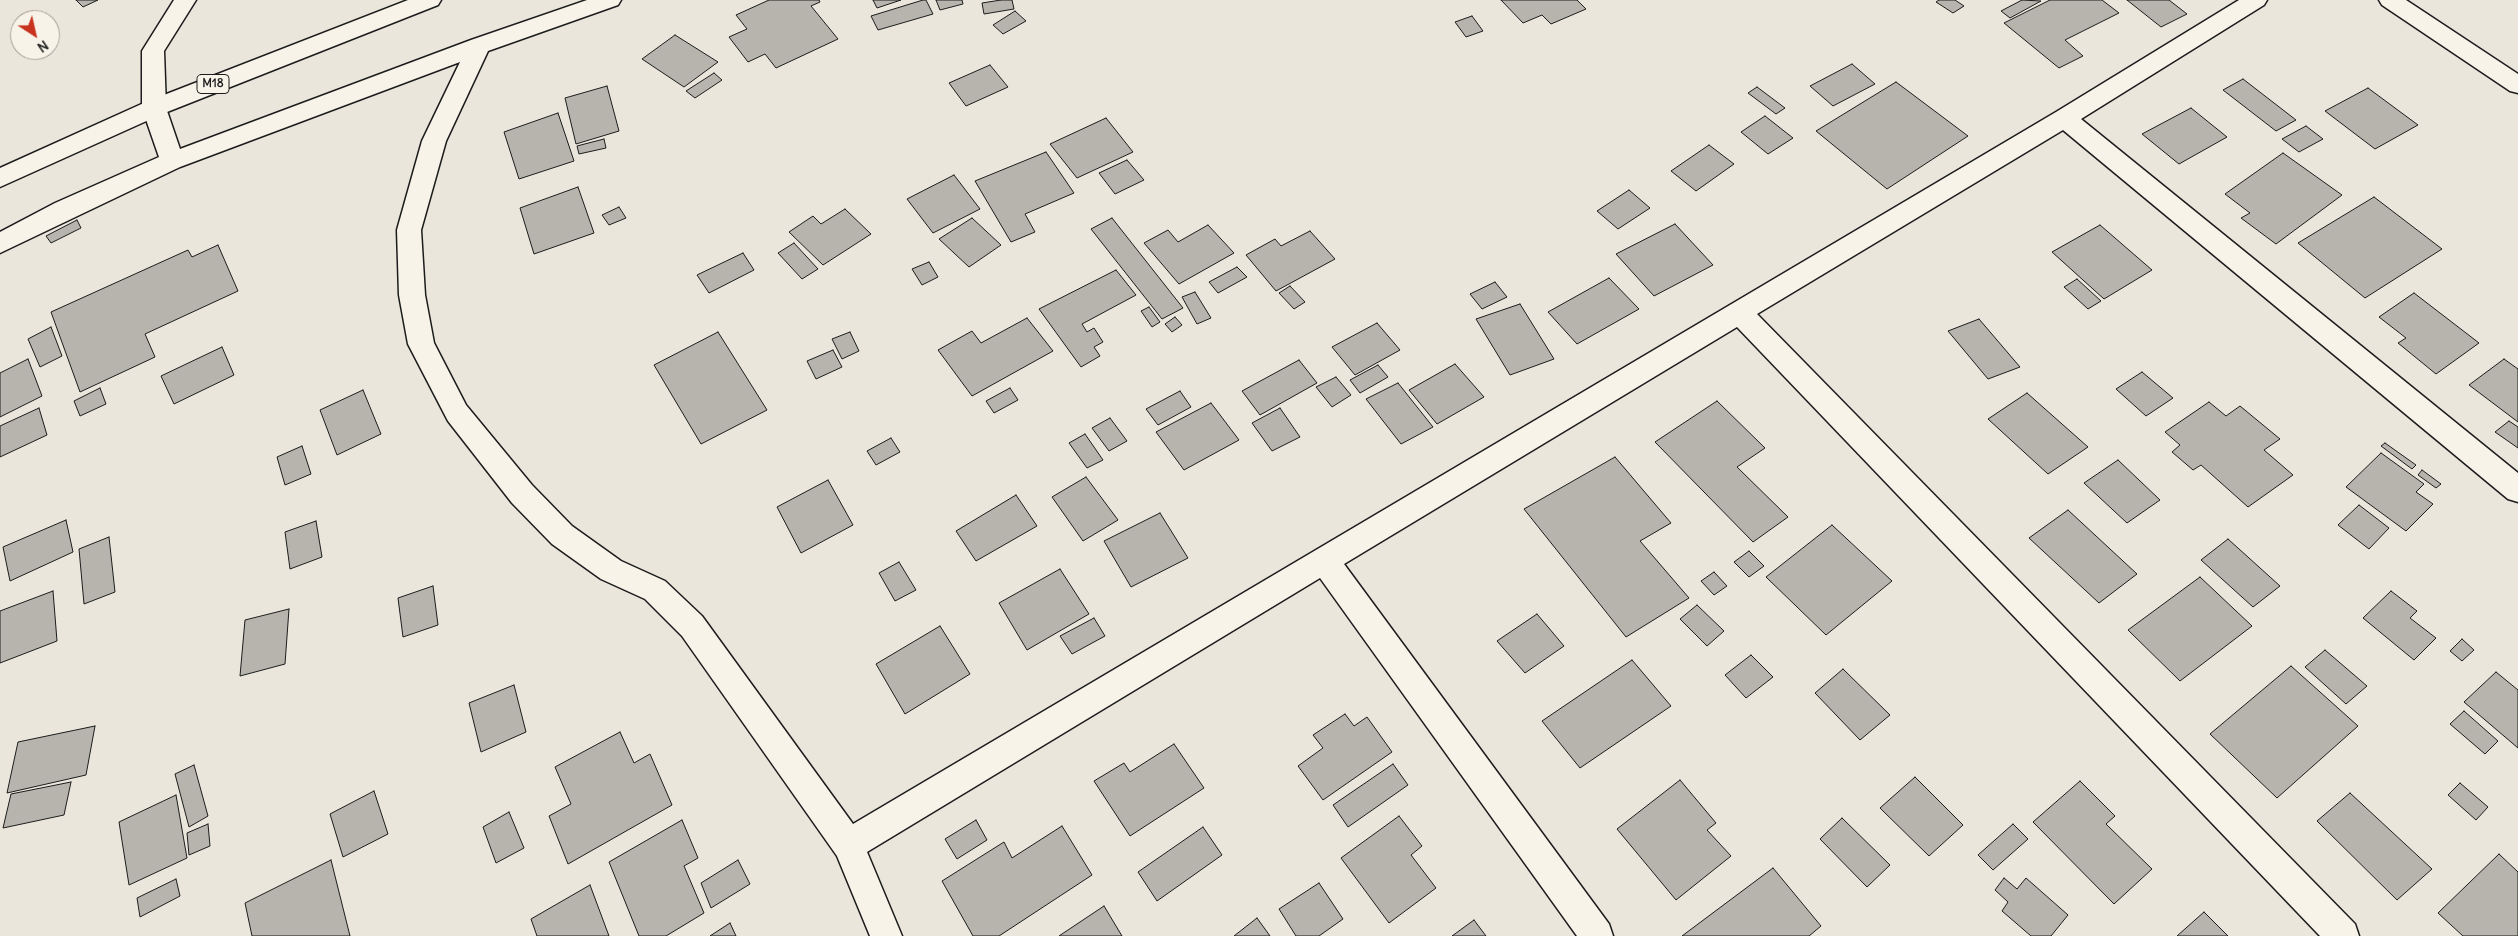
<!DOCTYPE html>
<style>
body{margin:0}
#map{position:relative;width:2518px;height:936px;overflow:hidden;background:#eae6dc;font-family:Delius,sans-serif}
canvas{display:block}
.north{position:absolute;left:10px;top:10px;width:50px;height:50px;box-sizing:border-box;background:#f7f3e8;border:1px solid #9f9d96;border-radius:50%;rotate:145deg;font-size:14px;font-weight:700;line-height:20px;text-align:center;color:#1c1c1c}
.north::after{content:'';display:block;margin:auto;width:18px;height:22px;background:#c8321e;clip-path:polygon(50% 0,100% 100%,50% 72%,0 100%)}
</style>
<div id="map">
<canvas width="2518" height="936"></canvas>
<div class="north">N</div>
</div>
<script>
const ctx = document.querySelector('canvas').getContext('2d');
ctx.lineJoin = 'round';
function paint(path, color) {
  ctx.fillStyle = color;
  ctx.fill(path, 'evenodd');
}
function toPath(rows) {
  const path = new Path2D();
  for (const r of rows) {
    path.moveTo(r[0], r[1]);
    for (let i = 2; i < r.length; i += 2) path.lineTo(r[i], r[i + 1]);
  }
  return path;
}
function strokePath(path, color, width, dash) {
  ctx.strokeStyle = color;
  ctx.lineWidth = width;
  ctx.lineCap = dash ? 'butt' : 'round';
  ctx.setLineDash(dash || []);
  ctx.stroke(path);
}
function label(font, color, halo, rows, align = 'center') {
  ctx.font = font + ' Delius,sans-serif';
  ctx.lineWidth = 4;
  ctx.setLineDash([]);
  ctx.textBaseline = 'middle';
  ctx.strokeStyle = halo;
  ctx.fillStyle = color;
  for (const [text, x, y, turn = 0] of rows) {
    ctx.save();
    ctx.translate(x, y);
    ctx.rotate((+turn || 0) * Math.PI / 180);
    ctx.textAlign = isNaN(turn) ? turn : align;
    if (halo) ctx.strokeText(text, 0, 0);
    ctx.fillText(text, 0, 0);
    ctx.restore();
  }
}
const building = toPath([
 [76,0,98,0,83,7,76,0],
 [769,0,819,0,820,2,811,6,838,39,776,68,765,54,748,62,729,37,747,29,736,15,769,0],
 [873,0,901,0,877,8,873,0],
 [923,0,926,0,933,14,878,30,871,16,923,0],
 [936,0,962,0,963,4,940,10,936,0],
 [1001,0,1012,0,1014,9,984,14,982,3,1001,0],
 [1501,0,1577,0,1586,9,1551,24,1542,15,1523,23,1501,0],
 [1939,0,1955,0,1964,6,1953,13,1936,2,1939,0],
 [2022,0,2041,1,2010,18,2001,11,2022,0],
 [2050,0,2102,0,2119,13,2065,40,2083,56,2059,68,2004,23,2050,0],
 [2127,0,2169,0,2187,14,2161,27,2127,0],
 [1015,11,1026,21,1003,34,993,25,1015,11],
 [1472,16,1483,31,1466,37,1455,22,1472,16],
 [675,35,718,62,684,87,642,59,675,35],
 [1852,64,1875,84,1833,106,1810,86,1852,64],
 [990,65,1008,87,966,106,949,83,990,65],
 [714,73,722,80,695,98,686,91,714,73],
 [2243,79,2296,120,2276,131,2223,90,2243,79],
 [1896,82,1968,136,1887,189,1816,131,1896,82],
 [607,86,619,131,576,144,565,98,607,86],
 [1757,87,1785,108,1776,114,1748,93,1757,87],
 [2368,88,2418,125,2375,149,2325,111,2368,88],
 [2191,108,2227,137,2179,164,2142,134,2191,108],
 [558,113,574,161,519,179,504,132,558,113],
 [1765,116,1793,138,1768,154,1741,132,1765,116],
 [1106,118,1133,152,1077,178,1050,144,1106,118],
 [2306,126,2323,139,2299,152,2282,139,2306,126],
 [604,139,606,148,579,154,577,146,604,139],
 [1709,145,1734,164,1696,191,1671,171,1709,145],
 [1046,152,1074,193,1025,214,1035,232,1011,242,975,181,1046,152],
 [2283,153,2342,195,2276,244,2241,218,2250,213,2225,194,2283,153],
 [1127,160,1144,180,1115,194,1099,173,1127,160],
 [954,175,980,209,933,233,907,199,954,175],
 [578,187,594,233,534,254,520,208,578,187],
 [1629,190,1650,208,1618,229,1597,211,1629,190],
 [2374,197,2442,249,2365,298,2298,243,2374,197],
 [619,207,626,218,609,225,602,215,619,207],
 [845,209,871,234,823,265,789,232,813,216,821,224,845,209],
 [972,218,1001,245,969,267,939,239,972,218],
 [1112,218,1183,308,1162,319,1091,229,1112,218],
 [77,220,81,228,51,243,46,236,77,220],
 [1675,224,1713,265,1654,296,1616,254,1675,224],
 [1208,225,1234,253,1179,284,1144,243,1168,230,1178,242,1208,225],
 [2100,225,2152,270,2104,299,2052,252,2100,225],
 [1310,231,1335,259,1276,291,1246,255,1275,239,1281,246,1310,231],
 [794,243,818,269,802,279,778,253,794,243],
 [218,245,238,291,145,334,155,357,80,392,51,312,188,250,192,257,218,245],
 [743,253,754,270,709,293,697,275,743,253],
 [929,262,938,277,922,285,912,269,929,262],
 [1237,267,1247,277,1218,293,1209,282,1237,267],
 [1116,270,1136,295,1082,324,1087,332,1094,328,1103,342,1094,347,1100,356,1081,367,1039,309,1116,270],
 [1609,278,1639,309,1577,344,1548,312,1609,278],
 [2077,279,2101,301,2088,309,2064,287,2077,279],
 [1495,282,1507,297,1482,309,1470,294,1495,282],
 [1290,286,1305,302,1294,309,1279,293,1290,286],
 [1195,292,1211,318,1197,324,1182,297,1195,292],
 [2414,293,2479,343,2436,374,2398,343,2406,338,2379,317,2414,293],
 [1520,304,1554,359,1510,375,1476,319,1520,304],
 [1149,307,1160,322,1152,327,1141,311,1149,307],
 [1175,317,1182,325,1172,332,1165,324,1175,317],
 [1027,318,1053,351,972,396,938,350,972,331,981,343,1027,318],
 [1979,319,2020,367,1988,379,1948,331,1979,319],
 [1377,323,1400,350,1355,375,1332,347,1377,323],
 [51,327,62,356,40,367,28,339,51,327],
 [718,332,767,410,701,444,654,365,718,332],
 [850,332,859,351,842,359,832,339,850,332],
 [222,347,234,375,174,404,161,376,222,347],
 [833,350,842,367,816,379,807,361,833,350],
 [28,359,42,396,0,417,0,373,28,359],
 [2504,359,2518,369,2518,422,2469,385,2504,359],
 [1299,360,1317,383,1260,415,1242,391,1299,360],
 [1455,364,1484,397,1437,424,1409,390,1455,364],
 [1378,365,1388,377,1360,393,1350,380,1378,365],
 [2142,372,2173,398,2146,416,2116,389,2142,372],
 [1336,377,1351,395,1332,407,1316,387,1336,377],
 [1398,383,1433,427,1401,444,1366,399,1398,383],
 [100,388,106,404,80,416,74,401,100,388],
 [1010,388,1018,400,994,413,986,401,1010,388],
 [363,390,381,434,337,455,320,410,363,390],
 [1180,391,1191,407,1158,425,1146,409,1180,391],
 [2027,393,2088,447,2048,474,1988,419,2027,393],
 [1717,401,1765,448,1737,467,1788,517,1753,542,1655,442,1717,401],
 [2209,402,2226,416,2240,406,2280,439,2264,450,2293,475,2248,507,2201,465,2193,470,2172,452,2180,445,2165,432,2209,402],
 [1211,403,1239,440,1184,470,1156,432,1211,403],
 [39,408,47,435,0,457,0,426,39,408],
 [1280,408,1300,437,1272,451,1252,423,1280,408],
 [1110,418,1127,441,1109,451,1092,428,1110,418],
 [2509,421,2518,427,2518,448,2495,432,2509,421],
 [1085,434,1103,460,1087,468,1069,443,1085,434],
 [891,438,900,452,876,465,867,451,891,438],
 [2385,443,2416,465,2412,469,2381,446,2385,443],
 [302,446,311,474,285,485,277,457,302,446],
 [2381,453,2424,484,2416,492,2433,504,2406,531,2346,487,2381,453],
 [1615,457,1671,523,1640,541,1689,598,1626,637,1524,509,1615,457],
 [2118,460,2160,500,2127,523,2084,483,2118,460],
 [2422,470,2441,484,2436,488,2418,475,2422,470],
 [1086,477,1118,520,1083,541,1052,497,1086,477],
 [828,480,853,525,801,553,777,507,828,480],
 [1016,495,1037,526,976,561,956,531,1016,495],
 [2359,505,2389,528,2369,549,2338,525,2359,505],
 [2068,510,2137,574,2099,603,2029,538,2068,510],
 [1160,513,1188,558,1131,587,1104,541,1160,513],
 [66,520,73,552,10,581,3,547,66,520],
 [316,521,322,557,290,569,285,532,316,521],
 [1832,525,1892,581,1826,635,1766,577,1832,525],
 [109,537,115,592,84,604,79,549,109,537],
 [2228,539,2280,586,2253,607,2201,560,2228,539],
 [1749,551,1764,566,1749,577,1734,562,1749,551],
 [899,562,916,590,895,601,879,573,899,562],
 [1060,569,1089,614,1027,650,999,603,1060,569],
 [1714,572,1727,586,1714,595,1701,581,1714,572],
 [2200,577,2252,626,2180,681,2128,630,2200,577],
 [433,586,438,625,403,637,398,598,433,586],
 [53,591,57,641,0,663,0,611,53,591],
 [2391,591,2417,611,2410,618,2436,638,2414,660,2363,618,2391,591],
 [1697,605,1724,631,1707,646,1680,619,1697,605],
 [289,609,285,664,240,676,245,620,289,609],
 [1537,614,1564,646,1525,673,1497,641,1537,614],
 [1094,618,1105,636,1072,654,1060,636,1094,618],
 [940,626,970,674,905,714,876,664,940,626],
 [2462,639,2474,650,2462,661,2450,651,2462,639],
 [2325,650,2367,686,2346,704,2305,667,2325,650],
 [1751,655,1773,677,1746,698,1725,675,1751,655],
 [1632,660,1671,706,1580,768,1542,721,1632,660],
 [2291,666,2358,726,2277,798,2210,734,2291,666],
 [1843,669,1890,715,1860,740,1815,693,1843,669],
 [2496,672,2518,690,2518,748,2464,702,2496,672],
 [514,685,526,732,481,752,469,703,514,685],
 [2464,711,2498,741,2485,754,2450,724,2464,711],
 [1345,714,1354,726,1367,717,1392,752,1323,800,1298,766,1323,748,1313,735,1345,714],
 [95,726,86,775,7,793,18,742,95,726],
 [620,732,634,763,650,754,672,805,568,864,549,816,571,804,555,767,620,732],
 [1174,744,1204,788,1130,836,1094,781,1124,763,1130,772,1174,744],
 [1393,764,1408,785,1348,827,1333,805,1393,764],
 [194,765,208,816,189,827,175,774,194,765],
 [1915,777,1963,825,1929,856,1880,808,1915,777],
 [1680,780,1716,823,1707,830,1731,856,1676,900,1617,829,1680,780],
 [2080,781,2115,816,2106,824,2152,869,2114,904,2033,822,2080,781],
 [71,782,64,815,3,828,11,794,71,782],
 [2460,783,2488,807,2476,820,2448,795,2460,783],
 [374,791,388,834,343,857,330,814,374,791],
 [2350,793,2432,869,2397,900,2317,821,2350,793],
 [176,795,187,858,129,885,119,822,176,795],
 [509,812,524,848,496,863,483,827,509,812],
 [1399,816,1422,846,1411,855,1436,888,1389,923,1341,858,1399,816],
 [1842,818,1890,865,1867,887,1820,839,1842,818],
 [682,820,698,858,684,866,704,913,666,936,639,936,609,862,682,820],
 [976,820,987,840,957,859,945,839,976,820],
 [208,824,210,846,189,855,187,833,208,824],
 [2013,824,2028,839,1993,870,1978,855,2013,824],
 [1062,826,1092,875,999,936,973,936,942,881,1004,842,1012,858,1062,826],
 [1203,827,1222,855,1157,901,1138,872,1203,827],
 [2499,854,2518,872,2518,936,2463,936,2438,913,2499,854],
 [331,860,350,936,252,936,245,903,331,860],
 [738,860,750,884,711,908,701,883,738,860],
 [1773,868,1821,926,1809,936,1682,936,1773,868],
 [2004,878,2017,889,2026,878,2068,915,2051,936,2031,936,2002,911,2008,902,1995,890,2004,878],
 [176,879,180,896,140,917,137,898,176,879],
 [1319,883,1343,919,1319,936,1296,936,1279,909,1319,883],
 [590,885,609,936,537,936,531,919,590,885],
 [1104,906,1122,936,1059,936,1104,906],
 [2204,912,2228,936,2177,936,2204,912],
 [1257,918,1270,936,1234,936,1257,918],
 [1474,920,1486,936,1452,936,1474,920],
 [730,923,736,936,710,936,730,923]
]);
const minor = toPath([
 [174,0,196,0,164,51,166,108,180,149,471,40,587,0,621,0,618,5,488,51,446,141,421,230,425,295,434,343,466,405,532,485,572,526,621,561,665,581,702,616,853,824,2056,112,2239,0,2267,0,2264,5,2081,119,2518,473,2518,502,2508,499,2063,130,1757,314,2355,924,2359,936,2320,936,1737,327,1344,564,1609,924,1613,936,1577,936,1320,578,867,852,902,936,870,936,837,856,682,636,645,599,601,579,552,544,512,503,448,421,408,344,399,295,397,230,422,141,460,62,180,167,0,253,0,232,55,203,159,157,142,108,142,51,174,0],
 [2379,0,2406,0,2518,74,2518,93,2510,91,2382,5,2379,0]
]);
const primary = toPath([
 [408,0,441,0,438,5,162,114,0,187,0,168,146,102,408,0]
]);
const shields = [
 [213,84,32]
];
const shieldNames = [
 ["M18",213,84]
];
paint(building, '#b6b4ac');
strokePath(building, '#1c1c1c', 1);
strokePath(minor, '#1c1c1c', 3);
strokePath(primary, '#1c1c1c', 3);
paint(minor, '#f7f3e8');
paint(primary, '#f7f3e8');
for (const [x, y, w] of shields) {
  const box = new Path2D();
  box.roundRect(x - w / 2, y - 9.5, w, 19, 4);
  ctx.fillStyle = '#f7f3e8';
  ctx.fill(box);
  strokePath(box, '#1c1c1c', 1);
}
label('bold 12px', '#1c1c1c', null, shieldNames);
</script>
